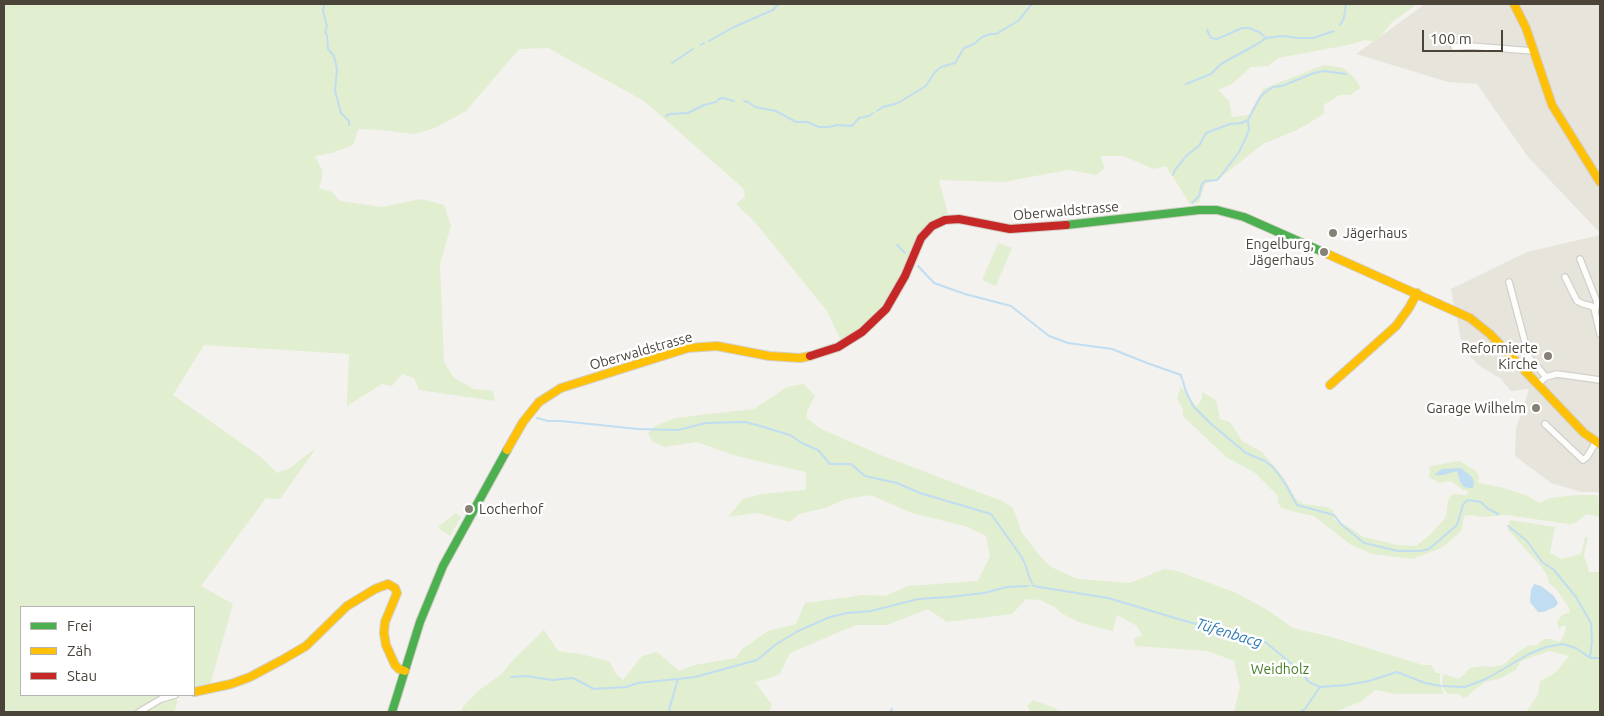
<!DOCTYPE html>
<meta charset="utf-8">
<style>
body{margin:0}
#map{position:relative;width:1604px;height:716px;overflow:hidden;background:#f4f2ee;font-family:Ubuntu,sans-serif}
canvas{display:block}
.frame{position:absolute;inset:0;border:5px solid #4b4439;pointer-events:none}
.legend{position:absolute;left:20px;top:606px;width:175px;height:90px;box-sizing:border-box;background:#fff;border:1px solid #b7b4b0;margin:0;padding:6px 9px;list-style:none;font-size:15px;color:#4b4439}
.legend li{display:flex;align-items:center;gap:10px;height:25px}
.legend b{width:25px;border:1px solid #b7b4b0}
.scale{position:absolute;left:1422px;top:30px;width:81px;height:22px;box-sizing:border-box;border:2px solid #4b4439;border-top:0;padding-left:6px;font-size:15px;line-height:18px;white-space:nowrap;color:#4b4439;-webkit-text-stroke:4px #fff;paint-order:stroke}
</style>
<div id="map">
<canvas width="1604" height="716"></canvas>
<div class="frame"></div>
<ul class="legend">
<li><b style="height:6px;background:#4caf50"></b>Frei</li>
<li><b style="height:6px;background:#ffc107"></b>Zäh</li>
<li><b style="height:6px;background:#c62828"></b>Stau</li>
</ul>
<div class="scale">100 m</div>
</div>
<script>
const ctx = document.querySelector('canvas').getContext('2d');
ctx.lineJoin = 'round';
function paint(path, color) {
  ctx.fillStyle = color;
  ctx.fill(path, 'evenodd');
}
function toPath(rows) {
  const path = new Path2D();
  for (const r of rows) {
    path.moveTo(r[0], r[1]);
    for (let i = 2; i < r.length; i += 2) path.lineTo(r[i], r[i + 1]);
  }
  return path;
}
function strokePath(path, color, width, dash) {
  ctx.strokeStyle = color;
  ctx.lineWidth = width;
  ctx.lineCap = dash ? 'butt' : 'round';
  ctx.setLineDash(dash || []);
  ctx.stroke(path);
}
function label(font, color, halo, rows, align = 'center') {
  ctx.font = font + ' Ubuntu,sans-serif';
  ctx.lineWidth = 5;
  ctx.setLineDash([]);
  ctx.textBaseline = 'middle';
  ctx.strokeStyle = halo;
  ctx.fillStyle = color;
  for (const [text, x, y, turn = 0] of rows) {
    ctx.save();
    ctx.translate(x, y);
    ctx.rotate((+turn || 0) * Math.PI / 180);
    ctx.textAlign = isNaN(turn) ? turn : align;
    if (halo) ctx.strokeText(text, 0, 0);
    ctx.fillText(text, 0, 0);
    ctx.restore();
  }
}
const residential = toPath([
 [1425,4,1600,4,1600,233,1528,157,1477,84,1448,82,1356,54],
 [1600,235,1600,492,1581,492,1551,483,1515,456,1516,429,1529,389,1511,391,1500,378,1481,367,1463,350,1451,289,1527,252]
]);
const green = toPath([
 [4,4,1417,4,1391,23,1376,42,1365,40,1348,45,1278,58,1268,66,1251,67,1232,84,1218,90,1229,101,1232,117,1249,115,1263,89,1324,65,1343,68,1354,77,1361,88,1350,95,1339,95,1324,105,1324,114,1297,130,1263,144,1217,180,1205,184,1199,203,1190,204,1166,166,1154,169,1123,156,1100,156,1105,168,1097,175,1068,170,1003,182,939,180,948,214,931,221,924,227,895,286,881,307,865,324,841,341,827,311,754,221,736,204,745,197,744,189,644,101,548,48,519,49,466,111,435,128,414,134,382,130,358,129,353,145,332,153,315,156,322,170,322,178,319,188,332,192,340,201,382,207,421,199,444,205,451,226,440,264,444,362,454,378,474,389,493,391,495,401,419,390,414,378,402,374,392,386,382,384,347,406,349,354,204,345,173,395,261,457,277,473,290,468,316,448,280,499,266,498,201,586,233,604,210,685,194,688,194,607,21,607,21,695,164,695,134,712,4,712],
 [998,243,1012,248,996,286,982,280],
 [804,384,815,396,807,411,807,418,819,428,878,454,1002,501,1013,508,1022,533,1040,556,1051,567,1078,579,1130,583,1164,569,1177,571,1234,592,1266,609,1293,628,1328,636,1423,665,1431,665,1436,673,1440,673,1440,684,1444,694,1397,694,1375,690,1362,701,1335,712,1234,712,1240,687,1234,661,1208,651,1135,646,1134,638,1142,635,1137,626,1117,615,1113,631,1081,623,1061,613,1055,607,1040,600,1026,599,1012,614,947,622,928,609,887,625,856,625,790,653,779,675,755,682,772,705,769,712,461,712,463,707,478,691,502,674,511,662,544,630,558,651,580,654,609,661,617,675,623,680,642,656,657,652,679,671,694,665,736,658,742,649,768,631,796,624,805,603,863,595,885,596,908,586,978,581,990,556,986,536,965,526,912,513,870,495,846,499,825,508,799,514,790,522,758,513,728,517,743,499,762,494,805,490,806,482,806,472,737,456,696,442,664,447,652,441,648,433,655,426,675,418,754,409,787,387],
 [1181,387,1197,407,1202,398,1202,392,1216,400,1220,419,1230,422,1242,441,1262,452,1284,478,1296,499,1303,504,1326,507,1333,510,1335,520,1354,530,1363,537,1398,545,1416,546,1431,534,1446,517,1448,501,1452,494,1466,495,1469,491,1463,490,1451,481,1439,483,1429,477,1430,466,1459,461,1476,471,1479,478,1478,483,1500,487,1526,495,1539,503,1551,498,1575,495,1598,495,1600,517,1587,514,1575,523,1569,524,1506,515,1482,517,1472,515,1464,516,1462,530,1447,544,1436,550,1413,559,1372,554,1351,545,1314,516,1299,513,1282,508,1278,503,1278,496,1254,472,1226,457,1183,416,1183,410,1177,398],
 [456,513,461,517,450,536,439,529,439,526],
 [1510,520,1555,527,1550,553,1562,559,1581,554,1585,537,1588,537,1584,555,1589,572,1600,572,1600,712,1526,712,1538,695,1540,681,1555,673,1569,656,1549,651,1521,661,1516,670,1499,679,1485,682,1466,697,1463,698,1459,694,1448,694,1444,690,1442,682,1443,674,1459,679,1470,668,1483,666,1491,667,1503,665,1517,653,1529,645,1536,646,1544,639,1551,639,1560,642,1565,633,1566,626,1561,626,1559,630,1557,622,1562,615,1570,612,1568,606,1556,589,1549,583,1548,577,1540,565,1508,530],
 [174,697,178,701,174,712,142,712,162,701],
 [1033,700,1055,708,1059,712,1031,712,1027,706]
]);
const water = toPath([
 [1461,468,1472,477,1474,483,1473,488,1468,488,1464,487,1460,481,1457,471,1443,475,1434,475,1442,469],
 [1534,584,1541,586,1554,596,1558,603,1555,607,1543,612,1538,612,1530,602,1531,590]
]);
const stream = toPath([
 [324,4,323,11,327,26,325,32,327,35,328,49,334,56,337,69,335,91,341,113,349,121,349,125],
 [782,4,788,4],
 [1340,25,1344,18,1346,4],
 [1207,30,1211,38,1217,39,1242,28,1249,28,1259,32,1266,38],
 [709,41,734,27,773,10,778,4],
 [701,45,704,43],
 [672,63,693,49],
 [1186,84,1211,74,1221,64,1259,43,1266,38,1283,36,1298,38,1313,38,1334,31],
 [744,101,748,102,755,107,776,111,796,122,807,122,819,127,829,127,837,125,852,126,859,118,869,116,873,113],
 [877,111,883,107,898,103,926,86,935,72,941,67,955,63,964,48,974,44,982,37,991,34,996,34,1018,21,1032,4],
 [666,116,670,114,688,113,704,105,716,102,719,99,723,98,734,101],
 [1173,175,1175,170,1187,155,1199,146,1206,133,1230,124,1242,123,1248,120,1259,99,1264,93,1273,87,1282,86,1314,73,1324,71,1346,74],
 [1192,203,1199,196,1202,184,1205,181,1217,180,1220,177,1239,152,1246,138,1249,129,1248,120],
 [897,245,905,253],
 [918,266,934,283,965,294,1011,306,1049,336,1068,343,1112,349,1147,363,1181,375,1182,379],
 [1183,381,1185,389,1193,406,1210,423,1246,453,1265,461,1274,468,1286,485,1297,505,1334,515,1341,524,1364,543,1398,551,1421,551,1429,549,1457,525,1463,505,1467,500,1481,502,1487,508,1498,514],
 [537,418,548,421,561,421,638,429,678,430,706,423,745,422,760,426,790,435,802,443,818,450,830,464,851,464,865,476,897,483,920,493,991,514,1021,556,1024,562],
 [1508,526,1527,541,1542,562,1554,570,1576,597,1591,623,1592,640,1590,658,1600,658],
 [1025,564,1028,573],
 [1028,574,1031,581],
 [1032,583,1033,586,1108,598,1192,623,1264,641,1299,670,1309,682,1320,687,1347,685,1369,681,1397,672,1425,683,1441,686],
 [511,677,526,676,552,680,573,678,594,689,626,687,638,683,677,679],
 [1443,686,1465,687,1486,679,1529,654,1546,647,1563,644,1576,648,1589,657],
 [670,712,669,710,678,679,695,677,757,660,775,645,798,631,830,617,847,613,871,611,918,599,949,597,984,593,1007,587,1028,586],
 [890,712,892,709],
 [1300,712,1305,709,1320,687]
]);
const street = toPath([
 [1454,47,1470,46,1533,51],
 [1580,259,1597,302,1595,312],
 [1565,277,1577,301,1583,304,1591,306,1594,308,1600,334],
 [1509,282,1529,357,1546,377,1538,384],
 [1546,377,1557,374,1600,380],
 [1545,424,1583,460,1587,457,1596,442],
 [139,712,161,699,175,695]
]);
const fast = toPath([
 [1066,225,1199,210,1217,210,1244,217,1323,252],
 [392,712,420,622,443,566,507,450]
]);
const slow = toPath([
 [1514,4,1526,28,1552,105,1600,182],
 [1323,252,1470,318,1490,334,1584,433,1600,444],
 [1330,385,1396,326,1409,308,1417,293],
 [507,450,523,422,539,402,561,388,688,348,717,346,769,356,800,358,810,356],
 [194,692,231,684,250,677,282,660,306,646,347,606,375,589,388,584,395,588,397,593,385,622,384,633,386,645,395,665,399,669,405,671]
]);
const jam = toPath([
 [810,356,838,347,862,332,886,309,905,276,921,238,932,226,945,220,959,219,1010,229,1066,225]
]);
const markers = [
 [1333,233,5,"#868178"],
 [1324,252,5,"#868178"],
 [1548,356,5,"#868178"],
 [1536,408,5,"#868178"],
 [469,509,5,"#868178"]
];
const streetNames = [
 ["Oberwaldstrasse",1066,211,-5],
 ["Oberwaldstrasse",641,351,-16]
];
const poiNames = [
 ["Jägerhaus",1343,233,"left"],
 ["Engelburg,",1314,244],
 ["Jägerhaus",1314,260],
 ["Reformierte",1538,348],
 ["Kirche",1538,364],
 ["Garage Wilhelm",1526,408],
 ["Locherhof",479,509,"left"]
];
const parkNames = [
 ["Weidholz",1280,669]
];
const waterNames = [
 ["Tüfenbacg",1229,633,17]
];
paint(residential, '#e7e4dc');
paint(green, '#e1eecf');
paint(water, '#c0ddf1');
strokePath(stream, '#c0ddf1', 2);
strokePath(street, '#d2d0cb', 8);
strokePath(fast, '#d3cfc5', 10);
strokePath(slow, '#d3cfc5', 10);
strokePath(jam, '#d3cfc5', 10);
strokePath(street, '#fdfdfc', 5.5);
strokePath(fast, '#4caf50', 8);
strokePath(slow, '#ffc107', 8);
strokePath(jam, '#c62828', 8);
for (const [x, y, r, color] of markers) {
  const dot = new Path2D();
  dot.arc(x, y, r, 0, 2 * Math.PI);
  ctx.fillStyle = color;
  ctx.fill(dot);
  strokePath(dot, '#fff', 2);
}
label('14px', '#4b4439', '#fff', streetNames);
label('14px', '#4b4439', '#fff', poiNames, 'right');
label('14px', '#4a7f2a', '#fff', parkNames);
label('italic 15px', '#2e7ab2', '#fff', waterNames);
</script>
